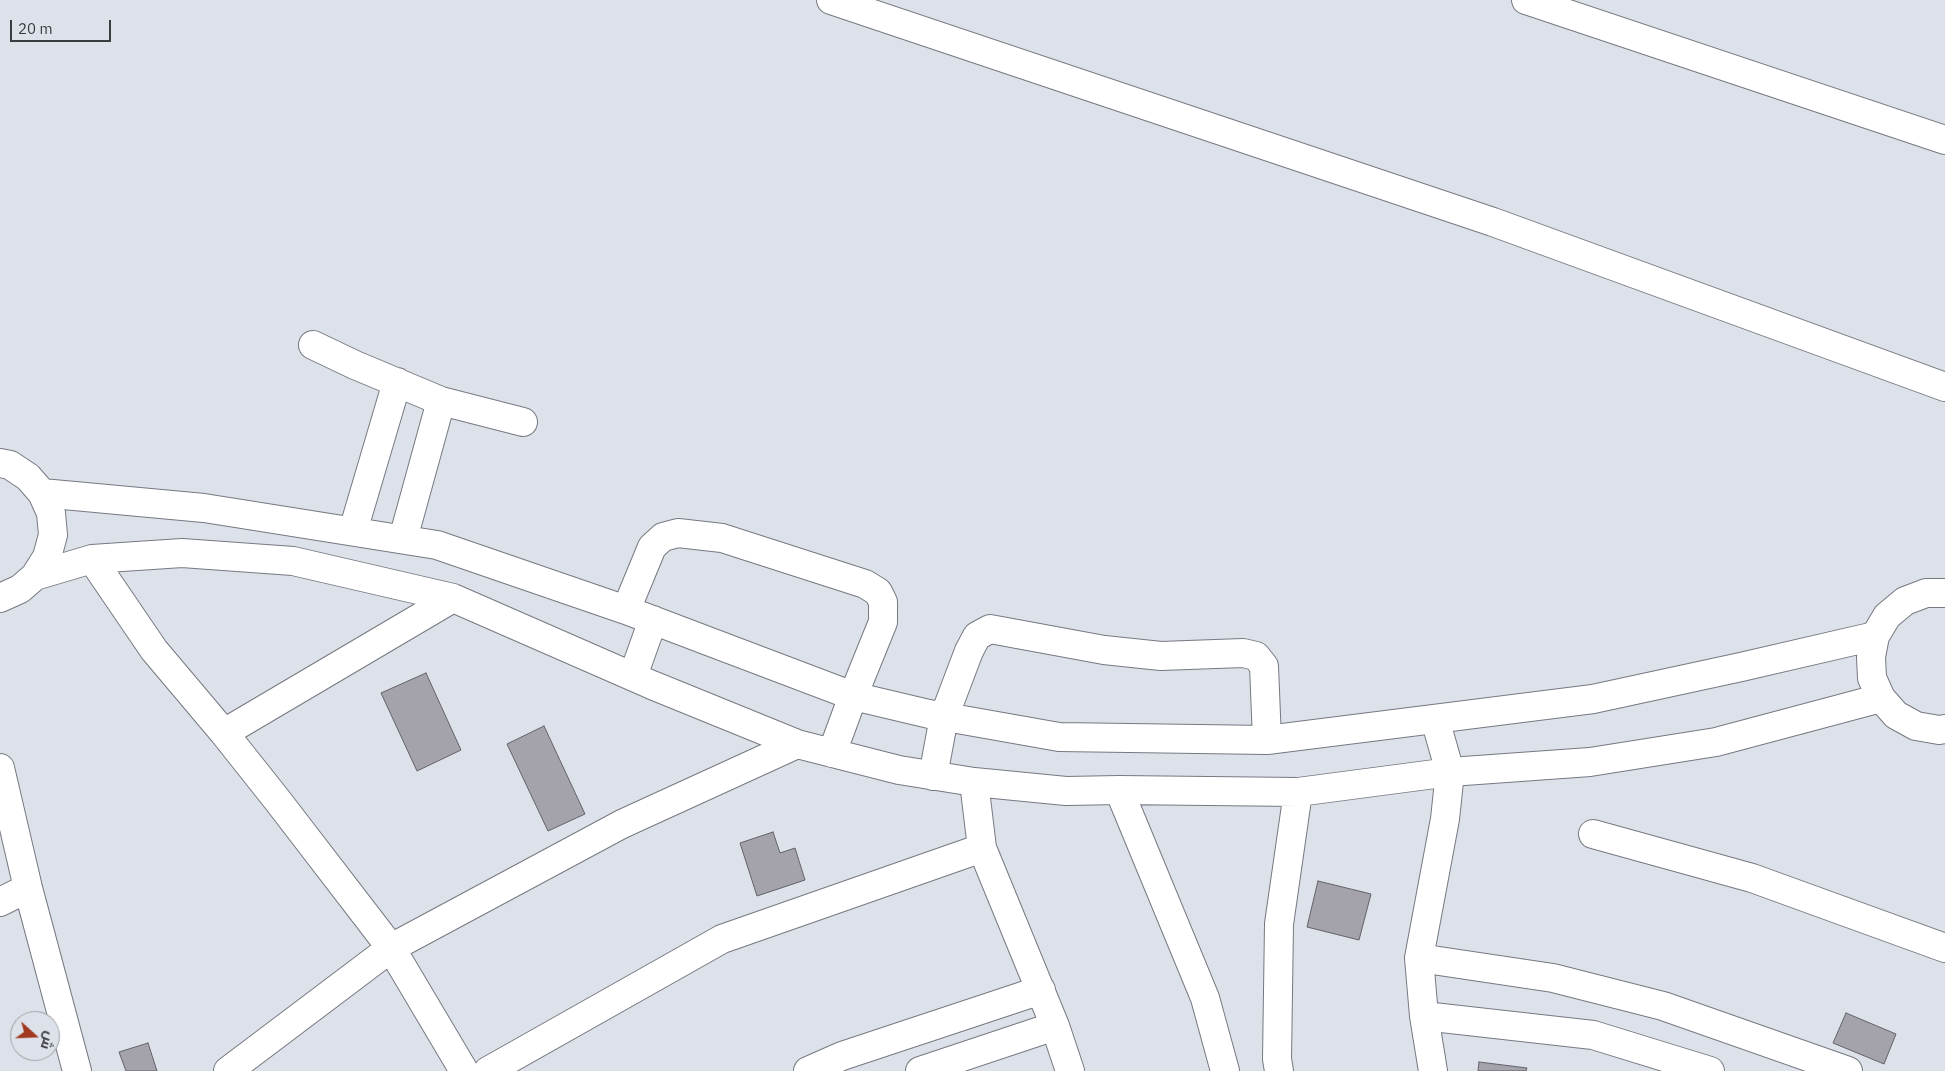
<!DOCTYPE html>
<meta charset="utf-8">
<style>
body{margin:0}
#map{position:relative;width:1945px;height:1071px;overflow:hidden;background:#dde1e9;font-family:"IBM Plex Sans",Cairo,sans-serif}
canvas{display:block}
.north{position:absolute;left:10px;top:1011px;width:50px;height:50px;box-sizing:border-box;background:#dde1e9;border:1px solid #9c9fa5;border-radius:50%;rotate:110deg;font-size:14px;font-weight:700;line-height:20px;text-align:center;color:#3a3c3f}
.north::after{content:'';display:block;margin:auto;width:18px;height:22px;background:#a13821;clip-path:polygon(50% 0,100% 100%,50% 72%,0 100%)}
.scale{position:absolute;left:10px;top:20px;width:101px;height:22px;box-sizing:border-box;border:2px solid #3a3c3f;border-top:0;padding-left:6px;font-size:15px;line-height:18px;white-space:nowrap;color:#3a3c3f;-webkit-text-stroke:4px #dde1e9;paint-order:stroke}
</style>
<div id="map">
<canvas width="1945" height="1071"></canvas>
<div class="north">ش</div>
<div class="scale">20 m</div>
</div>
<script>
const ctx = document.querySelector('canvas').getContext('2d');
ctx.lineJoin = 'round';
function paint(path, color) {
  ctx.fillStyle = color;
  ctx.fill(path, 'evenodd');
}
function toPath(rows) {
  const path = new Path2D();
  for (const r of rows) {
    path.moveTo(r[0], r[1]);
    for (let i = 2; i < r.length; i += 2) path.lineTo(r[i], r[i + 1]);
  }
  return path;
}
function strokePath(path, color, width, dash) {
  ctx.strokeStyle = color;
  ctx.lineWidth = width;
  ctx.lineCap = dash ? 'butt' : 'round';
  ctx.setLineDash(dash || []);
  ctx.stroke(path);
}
const building = toPath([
 [426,673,461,750,417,771,381,693,426,673],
 [544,726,585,814,548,831,507,744,544,726],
 [773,832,780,853,795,848,805,880,757,896,740,843,773,832],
 [1318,881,1371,894,1359,940,1307,927,1318,881],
 [1846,1013,1896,1034,1884,1064,1833,1043,1846,1013],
 [148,1043,157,1071,126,1071,119,1052,148,1043],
 [1479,1062,1527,1068,1526,1071,1478,1071,1479,1062]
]);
const minor = toPath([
 [831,0,1493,222,1945,387],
 [1526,0,1945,140],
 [313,345,355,365,441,401,523,422],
 [0,463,10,465,28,477,42,493,51,513,53,535,47,557,35,576,20,589,0,598],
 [42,493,204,508,437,545,626,610,853,696,929,714,1059,737,1267,740,1593,699,1741,667,1875,636],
 [353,531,397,382],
 [403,539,441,401],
 [92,559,154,650,224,733,278,801,391,948,464,1071],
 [35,576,92,559,182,553,293,561,453,598,652,685,797,744,899,770,974,782,1066,791,1119,790,1298,792,1450,772,1590,762,1716,742,1881,698],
 [1945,593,1926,593,1905,601,1887,616,1875,636,1871,657,1872,678,1881,698,1896,715,1916,726,1939,730,1945,729],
 [626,610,652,547,663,537,678,533,722,538,865,584,878,592,883,602,883,622,853,696,832,753],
 [633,676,653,620],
 [224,733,453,598],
 [0,768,28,888,77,1071],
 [933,776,944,717,969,651,977,636,990,629,1104,650,1161,656,1243,653,1256,656,1264,666,1267,740],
 [974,782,982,848,1055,1026,1070,1071],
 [1119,790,1205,998,1225,1071],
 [1593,834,1752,878,1945,948],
 [0,902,28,888],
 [1419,958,1553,978,1663,1006,1848,1071],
 [1424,1016,1593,1035,1710,1071],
 [228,1071,391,948,622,824,797,744],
 [488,1071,722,939,982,848],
 [808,1071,842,1056,1041,990],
 [920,1071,1055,1026],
 [1279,1071,1277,1059,1279,924,1298,792],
 [1433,1071,1424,1016,1419,958,1445,819,1450,772,1435,719]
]);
paint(building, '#a4a2aa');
strokePath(building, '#636169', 1);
strokePath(minor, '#767981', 30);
strokePath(minor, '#fff', 28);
</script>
